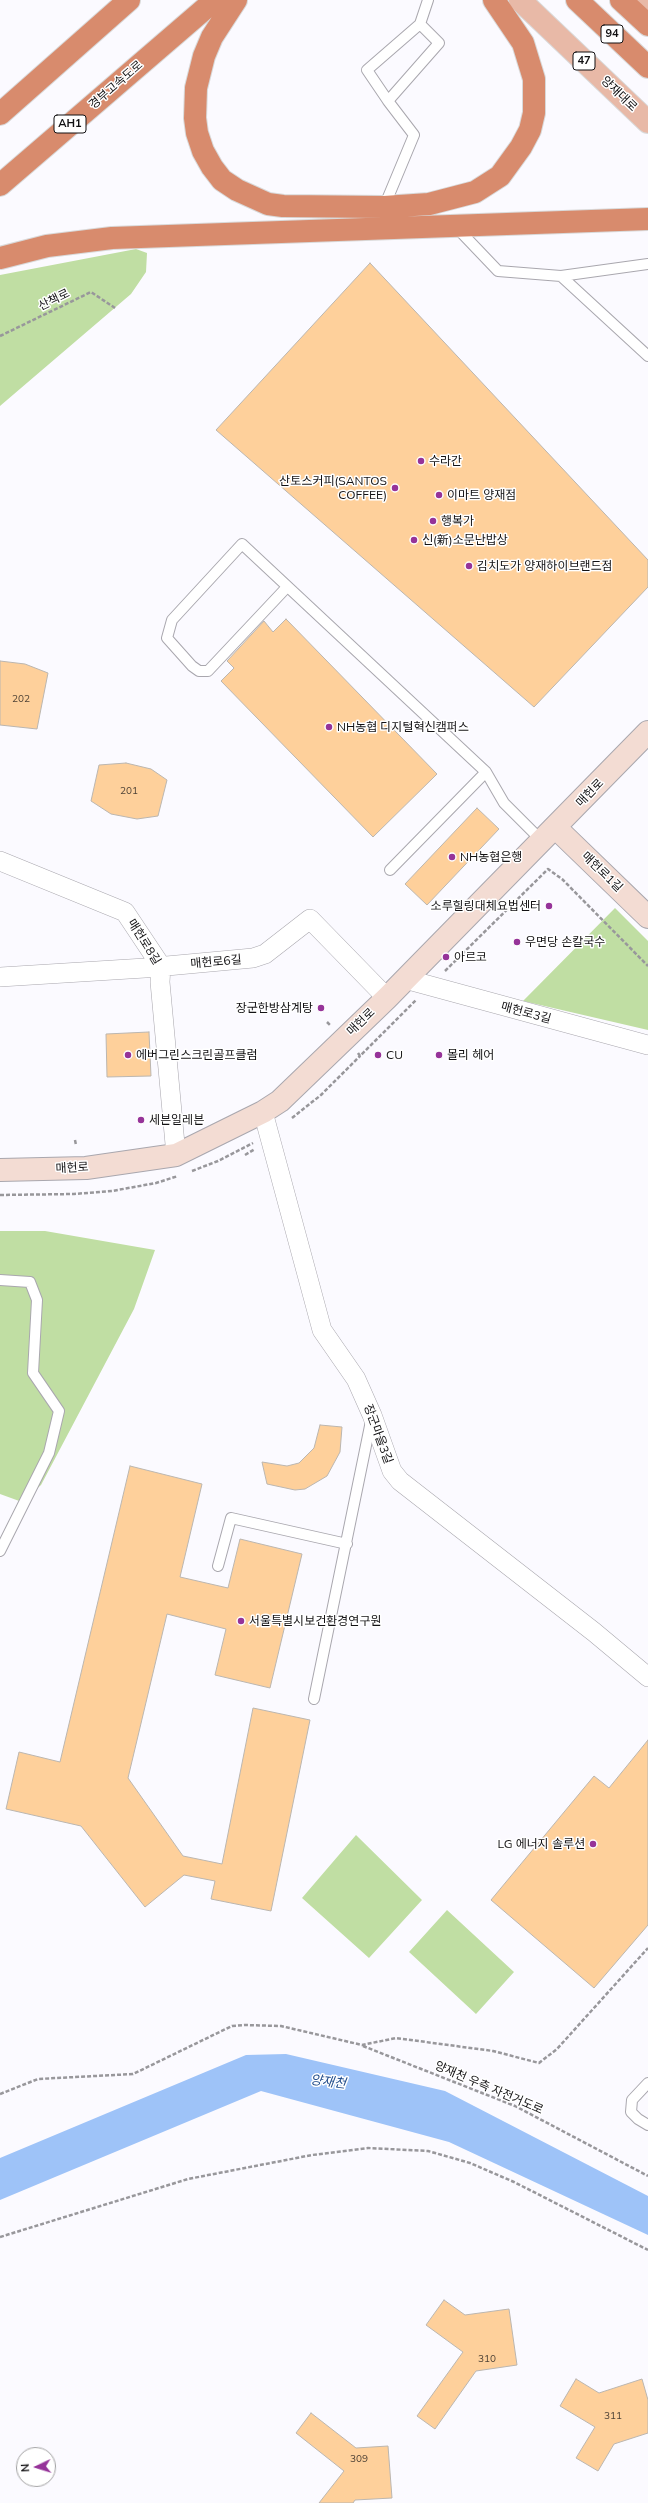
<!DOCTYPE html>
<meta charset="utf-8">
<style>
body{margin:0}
#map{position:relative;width:648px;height:2503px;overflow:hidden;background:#fbfaff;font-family:Mulish,sans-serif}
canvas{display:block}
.north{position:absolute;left:16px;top:2447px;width:40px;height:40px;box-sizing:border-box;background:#fff;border:1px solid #a0a0a1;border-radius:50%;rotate:266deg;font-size:11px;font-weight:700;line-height:16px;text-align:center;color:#121113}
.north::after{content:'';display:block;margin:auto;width:14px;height:18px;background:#963399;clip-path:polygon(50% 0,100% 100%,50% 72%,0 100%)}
</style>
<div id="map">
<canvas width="648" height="2503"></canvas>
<div class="north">N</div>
</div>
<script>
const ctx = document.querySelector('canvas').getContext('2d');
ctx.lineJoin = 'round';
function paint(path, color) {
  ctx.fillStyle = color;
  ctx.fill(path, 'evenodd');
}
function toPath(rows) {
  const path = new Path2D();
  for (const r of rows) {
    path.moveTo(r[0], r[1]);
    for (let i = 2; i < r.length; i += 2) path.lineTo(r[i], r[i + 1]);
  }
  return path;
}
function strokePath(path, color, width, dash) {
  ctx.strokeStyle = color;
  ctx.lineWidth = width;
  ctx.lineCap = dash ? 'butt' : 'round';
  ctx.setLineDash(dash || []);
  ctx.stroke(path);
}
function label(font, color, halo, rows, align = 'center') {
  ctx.font = font + ' Mulish,"Noto Sans KR",sans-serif';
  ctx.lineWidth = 3;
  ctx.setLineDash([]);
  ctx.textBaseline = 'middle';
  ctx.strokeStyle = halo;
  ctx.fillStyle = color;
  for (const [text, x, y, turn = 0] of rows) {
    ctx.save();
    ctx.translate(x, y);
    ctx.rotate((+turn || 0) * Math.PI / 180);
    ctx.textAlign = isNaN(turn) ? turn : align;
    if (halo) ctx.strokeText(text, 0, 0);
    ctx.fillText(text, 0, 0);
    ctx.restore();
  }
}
const green = toPath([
 [136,249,147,253,146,272,131,294,0,406,0,275],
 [615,908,648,941,648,1030,523,1001],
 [0,1231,45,1231,155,1250,134,1309,41,1485,22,1502,0,1494],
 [356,1835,422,1900,369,1958,302,1898],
 [447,1910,514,1972,476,2014,409,1952]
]);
const water = toPath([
 [286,2054,445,2091,648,2196,648,2235,449,2142,261,2091,0,2200,0,2158,246,2055]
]);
const building = toPath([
 [370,263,648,560,648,587,534,707,216,430,370,263],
 [286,619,437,774,373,837,221,681,234,668,227,661,264,621,273,632,286,619],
 [0,661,25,664,48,673,37,729,0,725,0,661],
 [126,763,151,769,167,780,158,816,137,819,111,814,91,801,99,765,126,763],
 [477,808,499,829,427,905,405,884,477,808],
 [149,1032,151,1076,107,1077,106,1034,149,1032],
 [320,1425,342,1427,340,1452,327,1476,305,1489,295,1490,267,1484,262,1462,287,1466,299,1463,314,1448,320,1425],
 [130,1466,202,1484,180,1577,228,1588,240,1539,302,1554,270,1688,215,1675,226,1629,167,1614,128,1778,183,1856,222,1864,253,1708,310,1720,271,1911,211,1899,215,1881,184,1875,145,1907,81,1826,6,1809,19,1752,60,1762,130,1466],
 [648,1740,648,1925,594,1988,491,1900,594,1776,609,1788,648,1740],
 [444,2300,465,2315,509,2309,517,2365,476,2371,435,2429,417,2416,463,2352,426,2325,444,2300],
 [576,2379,599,2393,642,2379,648,2400,648,2433,614,2444,598,2471,576,2458,595,2427,560,2406,576,2379],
 [311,2413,356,2448,388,2446,392,2498,355,2500,353,2503,319,2503,344,2471,296,2433,311,2413]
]);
const path = toPath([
 [0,336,91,292,115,308],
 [445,971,548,869,562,879,648,966],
 [327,1022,331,1026],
 [358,1053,360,1056,416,1000],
 [292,1118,321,1095,360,1056],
 [75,1140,76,1145],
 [245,1155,255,1149],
 [192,1171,218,1161,253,1143],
 [0,1195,74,1194,112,1191,156,1183,178,1176],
 [363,2046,515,2106,648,2176],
 [0,2094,38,2079,133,2074,232,2026,244,2025,281,2026,362,2045,396,2038,493,2051,539,2063,557,2049,648,1948],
 [0,2237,188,2179,312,2155,368,2148,428,2151,470,2163,514,2182,648,2250]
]);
const lane = toPath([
 [388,101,439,43,420,24],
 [384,207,414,135,388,101,367,70,420,24,428,0],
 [456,227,498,271,561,276,648,264],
 [561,276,648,356],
 [287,587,208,671,199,671,192,666,167,638,172,620,242,544,486,772,504,803,542,841],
 [390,870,486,772],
 [0,1280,30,1282,37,1300,33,1373,59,1411,49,1453,0,1551],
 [218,1566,231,1518,347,1544],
 [314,1699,371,1421],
 [648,2083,632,2100,631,2112,638,2119,648,2125]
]);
const street = toPath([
 [0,861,125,912,161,966,160,982,176,1155],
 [0,977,145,968,253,958,265,954,310,919,387,998],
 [405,979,648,1045],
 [263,1112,322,1330,356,1379,372,1415,392,1471,400,1481,594,1632,648,1677]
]);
const secondary = toPath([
 [556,828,648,917],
 [0,1170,86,1168,176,1155,263,1112,280,1101,387,998,648,732]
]);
const primary = toPath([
 [520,0,648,122],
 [644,0,648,4]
]);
const highway = toPath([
 [236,0,212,37,204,56,196,88,195,118,197,133,203,151,212,167,222,180,237,190,268,204,283,206,384,207,429,204,475,192,500,176,521,147,530,130,534,113,534,79,523,43,494,0],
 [577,0,648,67],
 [621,0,648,25],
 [0,114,129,0],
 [0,185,215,0],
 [0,258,47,246,112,238,648,219]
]);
const markers = [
 [421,461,4,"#963399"],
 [395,488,4,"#963399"],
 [439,495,4,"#963399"],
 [433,521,4,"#963399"],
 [414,540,4,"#963399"],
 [469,566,4,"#963399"],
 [329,727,4,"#963399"],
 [452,857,4,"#963399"],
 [549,906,4,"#963399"],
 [517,942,4,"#963399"],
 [446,957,4,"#963399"],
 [321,1008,4,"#963399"],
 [128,1055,4,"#963399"],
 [378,1055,4,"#963399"],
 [439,1055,4,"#963399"],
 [141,1120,4,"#963399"],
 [241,1621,4,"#963399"],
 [593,1844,4,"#963399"]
];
const numberNames = [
 ["202",21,699],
 ["201",129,791],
 ["310",487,2359],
 ["311",613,2416],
 ["309",359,2459]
];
const shields = [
 [612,34,22],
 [584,61,22],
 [70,124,32]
];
const shieldNames = [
 ["94",612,34],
 ["47",584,61],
 ["AH1",70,124]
];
const streetNames = [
 ["경부고속도로",116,85,-41],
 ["양재대로",619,94,44],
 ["산책로",54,300,-26],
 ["매헌로",590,793,-46],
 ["매헌로1길",602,872,44],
 ["매헌로8길",144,942,58],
 ["매헌로6길",216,962,-5],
 ["매헌로3길",526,1013,15],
 ["매헌로",361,1022,-44],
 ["매헌로",72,1168,-3],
 ["장군마을3길",378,1434,70],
 ["양재천 우측 자전거도로",489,2088,23]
];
const poiNames = [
 ["수라간",429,461],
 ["산토스커피(SANTOS",387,481,"right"],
 ["COFFEE)",387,495,"right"],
 ["이마트 양재점",447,495],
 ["행복가",441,521],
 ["신(新)소문난밥상",422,540],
 ["김치도가 양재하이브랜드점",477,566],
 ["NH농협 디지털혁신캠퍼스",337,727],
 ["NH농협은행",460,857],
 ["소루힐링대체요법센터",541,906,"right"],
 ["우면당 손칼국수",525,942],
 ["아르코",454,957],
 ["장군한방삼계탕",313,1008,"right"],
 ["에버그린스크린골프클럼",136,1055],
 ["CU",386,1055],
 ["몰리 헤어",447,1055],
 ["세븐일레븐",149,1120],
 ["서울특별시보건환경연구원",249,1621],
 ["LG 에너지 솔루션",585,1844,"right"]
];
const waterNames = [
 ["양재천",328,2082,7]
];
paint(green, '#c0dea3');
paint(water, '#9ec3f8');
paint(building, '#fed09b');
strokePath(building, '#bbb6b0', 1);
strokePath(lane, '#a9a7ae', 12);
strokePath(street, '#a9a7ae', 20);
strokePath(secondary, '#a9a7ae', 24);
strokePath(primary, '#d9d9d9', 24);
strokePath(highway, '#d9d9d9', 24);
strokePath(path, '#98979b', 2.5, [4, 2]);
strokePath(lane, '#fff', 10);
strokePath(street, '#fff', 19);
strokePath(secondary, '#f3dcd3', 22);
strokePath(primary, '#e8b9a7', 22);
strokePath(highway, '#d88b6d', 22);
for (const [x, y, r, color] of markers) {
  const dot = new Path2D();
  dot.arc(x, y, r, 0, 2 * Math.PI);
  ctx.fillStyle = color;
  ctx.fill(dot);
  strokePath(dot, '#fff', 1.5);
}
label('10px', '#4d4135', null, numberNames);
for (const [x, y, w] of shields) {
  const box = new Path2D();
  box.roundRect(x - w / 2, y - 9, w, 18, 3);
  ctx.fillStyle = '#fff';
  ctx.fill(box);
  strokePath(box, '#121113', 1);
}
label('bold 11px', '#121113', null, shieldNames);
label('12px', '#121113', '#fff', streetNames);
label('12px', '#121113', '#fff', poiNames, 'left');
label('italic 13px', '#204c8b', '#fff', waterNames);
</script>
